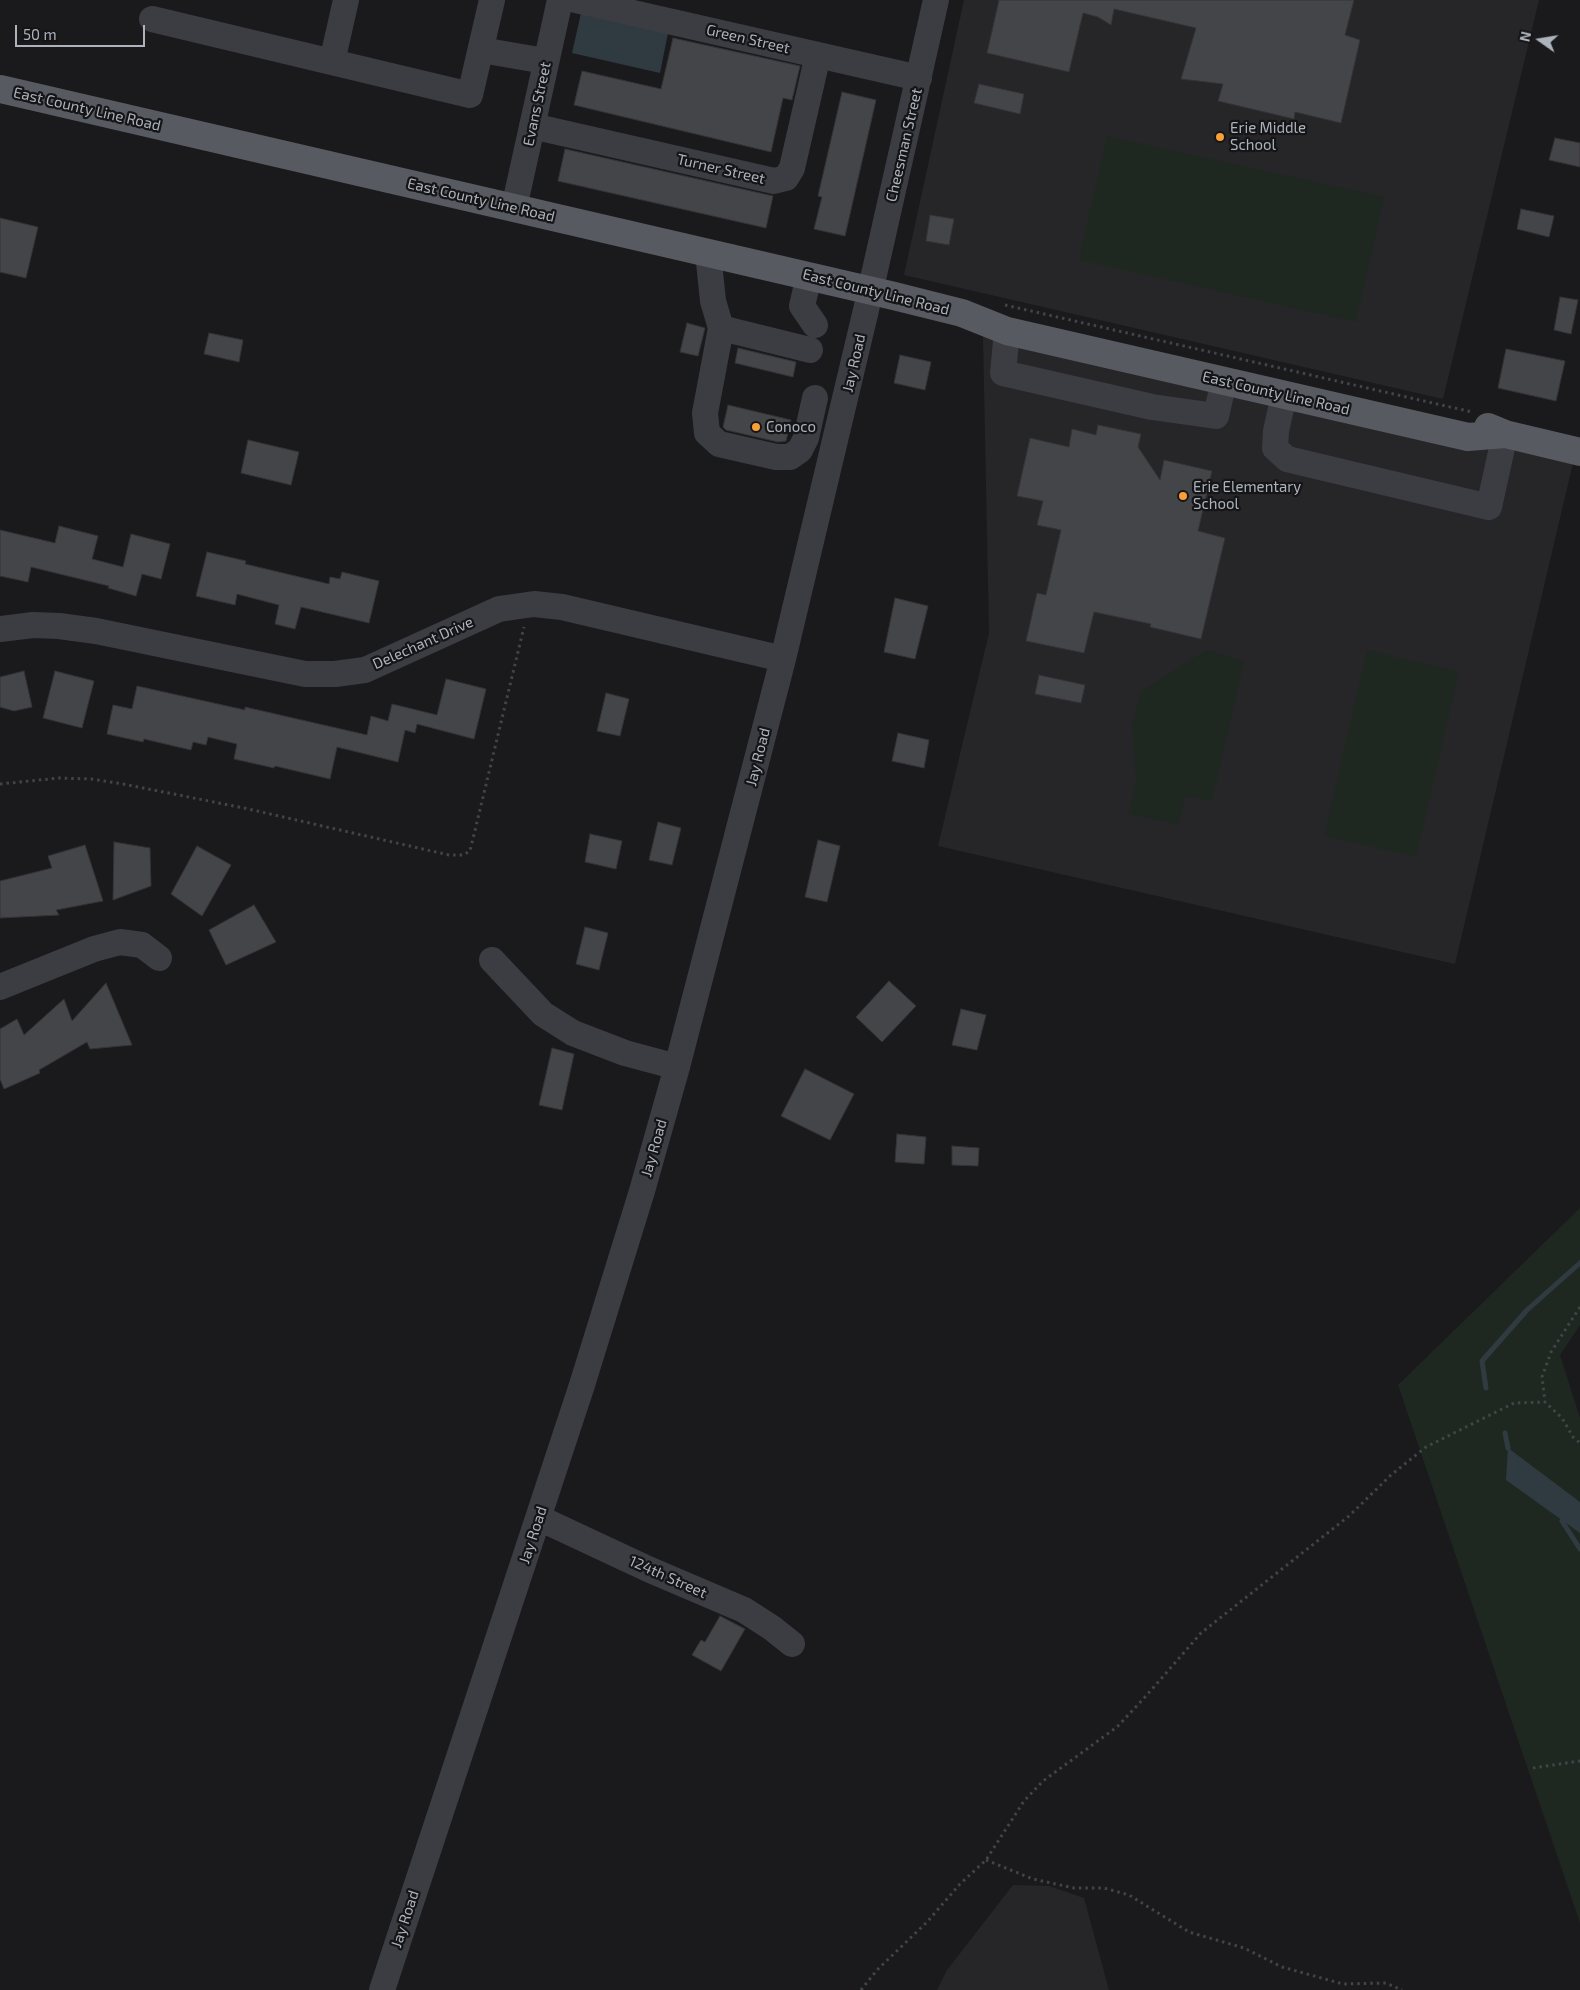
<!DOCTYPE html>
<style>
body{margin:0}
#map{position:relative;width:1580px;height:1990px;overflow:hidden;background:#1a1a1c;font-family:"Exo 2",sans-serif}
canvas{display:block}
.north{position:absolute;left:1515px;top:15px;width:50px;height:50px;-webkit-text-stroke:4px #151517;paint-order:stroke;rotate:283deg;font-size:14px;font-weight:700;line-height:20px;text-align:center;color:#acb3bc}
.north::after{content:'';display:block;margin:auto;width:18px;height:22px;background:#acb3bc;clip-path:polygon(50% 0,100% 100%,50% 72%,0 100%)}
.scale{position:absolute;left:15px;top:25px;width:130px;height:22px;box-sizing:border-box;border:2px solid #acb3bc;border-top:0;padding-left:6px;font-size:15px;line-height:18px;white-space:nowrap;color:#acb3bc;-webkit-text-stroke:4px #151517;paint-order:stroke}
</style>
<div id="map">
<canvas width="1580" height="1990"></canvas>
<div class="north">N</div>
<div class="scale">50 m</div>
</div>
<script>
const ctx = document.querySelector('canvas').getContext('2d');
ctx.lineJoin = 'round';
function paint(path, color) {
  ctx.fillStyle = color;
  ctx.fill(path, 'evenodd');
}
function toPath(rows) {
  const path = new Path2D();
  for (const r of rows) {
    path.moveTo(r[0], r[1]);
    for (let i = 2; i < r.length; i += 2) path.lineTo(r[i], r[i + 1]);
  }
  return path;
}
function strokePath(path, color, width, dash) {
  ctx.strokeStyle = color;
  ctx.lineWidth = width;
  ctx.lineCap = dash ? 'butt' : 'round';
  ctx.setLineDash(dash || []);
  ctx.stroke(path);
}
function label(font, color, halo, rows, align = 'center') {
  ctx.font = font + ' "Exo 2",sans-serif';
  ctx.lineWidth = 4.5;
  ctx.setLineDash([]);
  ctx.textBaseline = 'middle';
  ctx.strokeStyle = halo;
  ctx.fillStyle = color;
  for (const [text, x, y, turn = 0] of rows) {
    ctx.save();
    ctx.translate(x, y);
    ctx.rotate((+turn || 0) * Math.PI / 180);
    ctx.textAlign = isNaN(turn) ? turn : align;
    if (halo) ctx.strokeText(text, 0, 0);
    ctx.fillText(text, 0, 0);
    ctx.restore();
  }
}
const built = toPath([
 [964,0,1539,0,1443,399,904,275],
 [983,336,1573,463,1455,964,938,846,989,633],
 [1013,1885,1049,1886,1084,1898,1109,1990,937,1990,947,1970]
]);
const green = toPath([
 [1107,136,1384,197,1356,322,1079,260],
 [1208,649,1244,662,1212,801,1185,796,1179,825,1128,814,1136,783,1132,724,1141,691],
 [1367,650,1459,672,1416,857,1324,836],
 [1580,1208,1580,1325,1560,1355,1580,1418,1580,1923,1398,1385]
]);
const water = toPath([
 [581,13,668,33,660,73,572,53],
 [1508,1448,1580,1502,1580,1533,1506,1480]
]);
const stream = toPath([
 [1486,1388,1482,1361,1527,1310,1580,1263],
 [1505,1433,1508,1448],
 [1562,1521,1580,1549]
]);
const building = toPath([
 [999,0,1354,0,1345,35,1360,40,1341,123,1295,112,1294,119,1218,101,1223,84,1181,79,1196,28,1114,9,1111,25,1098,17,1083,13,1069,72,987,53,999,0],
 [673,38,800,66,792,100,783,98,771,152,574,105,582,71,661,89,673,38],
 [979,84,1024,94,1020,114,974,103,979,84],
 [842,92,876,100,845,236,814,229,822,197,818,196,842,92],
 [1555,138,1580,143,1580,167,1549,160,1555,138],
 [565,149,773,196,766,228,558,181,565,149],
 [1521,209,1554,216,1549,237,1517,229,1521,209],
 [930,215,954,219,949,245,926,241,930,215],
 [0,218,38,227,26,278,0,272,0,218],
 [1560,297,1578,300,1571,334,1554,330,1560,297],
 [687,323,705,328,698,356,680,352,687,323],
 [209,333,243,340,239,362,204,354,209,333],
 [738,348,796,362,793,377,735,363,738,348],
 [1506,349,1565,361,1556,401,1498,388,1506,349],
 [900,355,931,362,925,390,894,383,900,355],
 [728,405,791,420,786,441,778,442,726,430,723,427,728,405],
 [1098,425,1141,434,1138,447,1160,480,1164,460,1212,471,1198,531,1225,538,1201,639,1150,627,1151,624,1094,612,1084,653,1026,641,1037,593,1046,595,1061,530,1037,525,1043,501,1017,496,1030,438,1069,447,1072,429,1096,435,1098,425],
 [248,440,299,452,291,485,241,473,248,440],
 [59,526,98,536,92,559,123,567,131,534,170,544,161,579,142,574,136,596,108,588,109,586,31,567,28,582,0,576,0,530,55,543,59,526],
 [207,552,246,561,245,564,329,584,330,577,340,579,342,572,379,581,369,623,301,607,295,629,275,624,279,605,237,594,235,605,196,596,207,552],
 [895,598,928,606,915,659,884,652,895,598],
 [24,671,32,707,14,711,0,707,0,677,24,671],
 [55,671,94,681,82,728,43,718,55,671],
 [1039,675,1085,685,1081,703,1035,694,1039,675],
 [446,679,486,689,474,739,417,724,415,733,405,730,398,762,337,747,330,779,275,766,274,768,234,759,237,744,208,737,206,745,193,742,191,750,144,739,143,742,107,734,113,705,132,709,137,686,245,710,245,707,367,735,371,716,388,721,392,704,437,715,446,679],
 [606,693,629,699,620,736,597,731,606,693],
 [898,733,929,740,924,768,892,761,898,733],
 [658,822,681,828,672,865,649,860,658,822],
 [590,834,622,841,616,869,585,862,590,834],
 [818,840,840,846,827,902,805,897,818,840],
 [114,842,150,848,151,886,113,900,114,842],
 [85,845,103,901,56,910,59,915,0,918,0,881,52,868,48,856,85,845],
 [197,846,231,865,202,916,171,894,197,846],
 [254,905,276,942,226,965,209,930,254,905],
 [585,927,608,933,599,970,576,964,585,927],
 [889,981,916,1006,882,1042,856,1017,889,981],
 [106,983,132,1045,90,1049,87,1042,39,1070,40,1073,4,1089,0,1079,0,1029,17,1019,24,1035,64,999,72,1021,106,983],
 [961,1009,986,1015,977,1050,952,1045,961,1009],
 [552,1048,574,1054,562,1110,539,1105,552,1048],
 [805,1069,854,1094,830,1140,781,1116,805,1069],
 [897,1134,926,1137,924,1164,895,1162,897,1134],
 [952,1146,979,1148,978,1166,952,1165,952,1146],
 [720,1616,745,1629,721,1671,692,1655,701,1640,705,1642,720,1616]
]);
const path = toPath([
 [1005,305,1472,412],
 [0,784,59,778,91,779,123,784,244,808,449,855,463,855,470,851,524,627],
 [1580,1307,1551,1352,1542,1377,1545,1402,1562,1418,1573,1437,1580,1443],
 [1533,1768,1580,1761],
 [986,1860,1033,1879,1074,1888,1104,1888,1129,1895,1189,1932,1244,1948,1282,1967,1343,1984,1386,1983,1402,1990],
 [861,1990,877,1970,927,1922,960,1884,986,1860,1024,1801,1043,1781,1117,1727,1146,1696,1201,1633,1349,1516,1391,1475,1426,1447,1514,1403,1545,1402]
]);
const minor = toPath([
 [576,0,919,78],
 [152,19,470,95,492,0],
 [481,50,545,61],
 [332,62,346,0],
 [532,126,774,181,786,178,792,168,818,55],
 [514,208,560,0],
 [708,253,713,301,721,328,705,413,707,433,719,444,776,457,790,457,800,450,806,438,815,398],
 [809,276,802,306,815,325],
 [721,328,810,350],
 [1007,331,1003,373,1152,407,1216,416,1224,381],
 [1284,395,1276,431,1275,448,1287,459,1489,507,1505,434],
 [0,629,33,625,59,626,96,631,305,674,335,674,365,670,499,609,534,604,562,607,783,659],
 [492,960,543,1014,573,1033,625,1053,677,1067],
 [0,987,94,949,120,942,142,945,159,958],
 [539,1518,648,1569,744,1610,772,1628,792,1644],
 [382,1990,582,1385,642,1191,677,1067,783,659,866,310,936,0]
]);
const major = toPath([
 [0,89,894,296,962,313,1007,331,1468,437,1505,434],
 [1488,427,1505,434,1580,452]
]);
const markers = [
 [1220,137,5,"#f89f37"],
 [756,427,5,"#f89f37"],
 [1183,496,5,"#f89f37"]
];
const streetNames = [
 ["Green Street",748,39,13],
 ["Evans Street",537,104,-78],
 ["East County Line Road",87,109,13],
 ["Cheesman Street",904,145,-77],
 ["Turner Street",721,169,13],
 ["East County Line Road",481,200,13],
 ["East County Line Road",876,292,14],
 ["Jay Road",854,363,-77],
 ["East County Line Road",1276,393,13],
 ["Delechant Drive",423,643,-24],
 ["Jay Road",758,757,-76],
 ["Jay Road",654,1148,-74],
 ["Jay Road",533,1535,-72],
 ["124th Street",668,1577,24],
 ["Jay Road",405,1919,-72]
];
const poiNames = [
 ["Erie Middle",1230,128],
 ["School",1230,145],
 ["Conoco",766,427],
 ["Erie Elementary",1193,487],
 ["School",1193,504]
];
paint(built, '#262629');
paint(green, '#1f2820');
paint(water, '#2f3b41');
strokePath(stream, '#2f3b41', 5);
paint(building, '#444549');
strokePath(building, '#343438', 1);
strokePath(path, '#414449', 3, [2.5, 4]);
strokePath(minor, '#3b3d42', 26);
strokePath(major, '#575a61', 28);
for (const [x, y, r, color] of markers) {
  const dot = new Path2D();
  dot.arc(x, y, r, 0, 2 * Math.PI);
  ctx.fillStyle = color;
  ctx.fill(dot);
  strokePath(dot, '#151517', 2);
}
label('15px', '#acb3bc', '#151517', streetNames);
label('15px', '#acb3bc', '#151517', poiNames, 'left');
</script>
